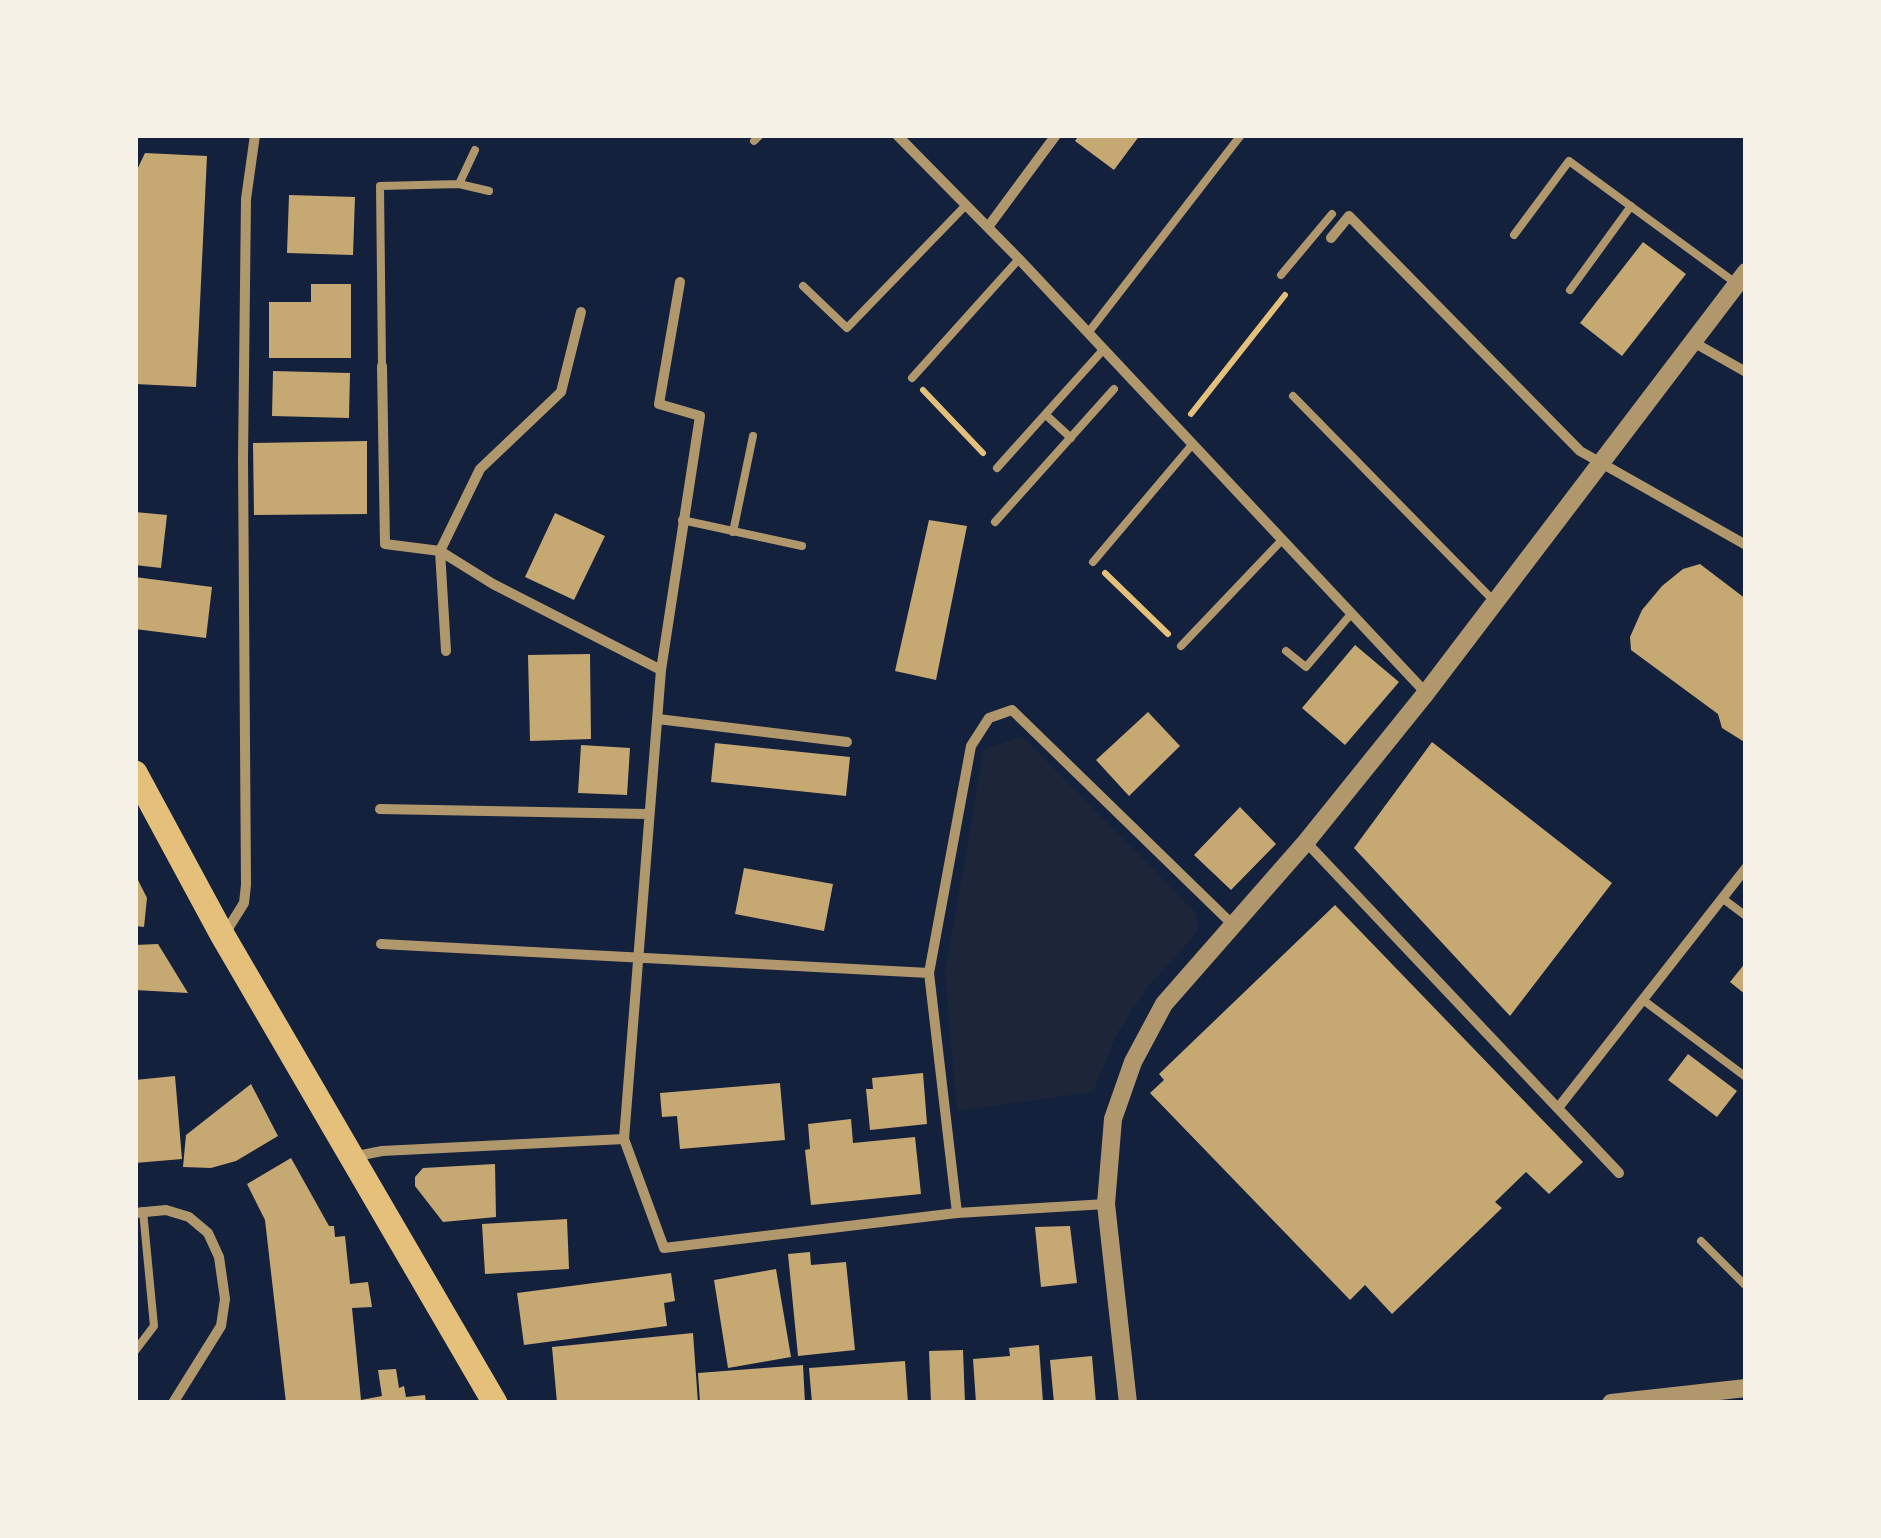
<!DOCTYPE html>
<style>
body{margin:0}
#map{position:relative;width:1881px;height:1538px;overflow:hidden;background:#14213d;font-family:"Open Sans",sans-serif}
canvas{display:block}
.frame{position:absolute;inset:0;border:138px solid #f6f1e7;pointer-events:none}
</style>
<div id="map">
<canvas width="1881" height="1538"></canvas>
<div class="frame"></div>
</div>
<script>
const ctx = document.querySelector('canvas').getContext('2d');
ctx.lineJoin = 'round';
function paint(path, color) {
  ctx.fillStyle = color;
  ctx.fill(path, 'evenodd');
}
function toPath(rows) {
  const path = new Path2D();
  for (const r of rows) {
    path.moveTo(r[0], r[1]);
    for (let i = 2; i < r.length; i += 2) path.lineTo(r[i], r[i + 1]);
  }
  return path;
}
function strokePath(path, color, width, dash) {
  ctx.strokeStyle = color;
  ctx.lineWidth = width;
  ctx.lineCap = dash ? 'butt' : 'round';
  ctx.setLineDash(dash || []);
  ctx.stroke(path);
}
const green = toPath([
 [1022,736,1196,913,1198,931,1146,989,1117,1033,1093,1092,957,1111,945,974,984,750]
]);
const building = toPath([
 [1079,135,1140,135,1114,170,1075,141],
 [145,153,207,156,196,387,135,384,135,174],
 [289,195,355,197,353,255,287,253],
 [1643,242,1686,274,1622,356,1580,323],
 [311,284,351,284,351,358,269,358,269,302,311,302],
 [273,371,350,373,349,418,272,416],
 [367,441,367,514,254,515,253,443],
 [135,512,167,515,161,568,135,565],
 [555,513,605,536,574,600,525,577],
 [929,520,967,526,936,680,895,671],
 [1700,564,1746,599,1746,743,1722,728,1718,714,1631,650,1630,637,1642,610,1662,586,1683,569],
 [135,577,212,587,206,638,135,629],
 [1355,645,1399,682,1345,745,1302,708],
 [590,654,591,739,530,741,528,655],
 [1148,712,1180,746,1129,796,1096,760],
 [1432,742,1612,883,1510,1016,1354,848],
 [715,743,850,757,846,796,711,782],
 [581,745,630,748,627,795,578,793],
 [1240,807,1276,844,1231,890,1194,855],
 [744,868,833,884,824,931,735,914],
 [135,874,147,898,144,927,135,926],
 [1335,905,1583,1162,1549,1194,1526,1172,1495,1202,1502,1208,1392,1314,1365,1285,1350,1300,1150,1093,1164,1080,1159,1074],
 [158,944,188,993,135,990,135,945],
 [1746,962,1746,995,1730,982],
 [1688,1054,1737,1091,1717,1117,1668,1080],
 [923,1073,927,1124,870,1130,866,1089,873,1089,872,1078],
 [175,1076,182,1159,135,1163,135,1080],
 [780,1083,785,1140,680,1149,677,1116,662,1117,660,1093],
 [251,1084,278,1136,236,1161,211,1168,183,1167,186,1135],
 [851,1119,853,1143,915,1137,921,1194,811,1205,805,1150,810,1149,808,1124],
 [291,1158,329,1226,334,1226,335,1237,345,1236,350,1284,368,1282,372,1307,352,1308,361,1400,382,1396,378,1370,396,1369,399,1388,404,1386,406,1397,425,1395,426,1403,286,1403,265,1220,247,1184],
 [495,1164,496,1217,443,1222,415,1186,415,1177,423,1168],
 [567,1219,569,1269,485,1274,482,1224],
 [1070,1226,1077,1283,1041,1287,1035,1227],
 [810,1252,811,1265,846,1262,855,1350,798,1356,788,1254],
 [776,1269,791,1357,728,1368,714,1280],
 [671,1273,675,1301,664,1303,667,1326,524,1345,517,1293],
 [693,1333,698,1403,557,1403,552,1347],
 [1039,1345,1043,1403,976,1403,973,1359,1010,1356,1009,1348],
 [963,1350,965,1403,931,1403,929,1351],
 [1092,1356,1096,1403,1054,1403,1050,1360],
 [905,1361,908,1403,812,1403,809,1368],
 [803,1365,805,1403,700,1403,698,1373]
]);
const path = toPath([
 [923,390,983,453],
 [1191,414,1285,295],
 [1105,573,1168,634]
]);
const service = toPath([
 [754,141,760,135],
 [459,184,489,191],
 [1514,235,1569,161,1737,284],
 [1281,275,1332,214],
 [803,286,847,328,966,205],
 [1570,290,1631,206],
 [1088,333,1241,135],
 [382,366,380,186,459,184,475,150],
 [912,378,1019,259],
 [1293,396,1493,600],
 [1046,415,1071,438],
 [997,468,1103,350],
 [682,520,802,546],
 [995,522,1114,389],
 [733,532,753,436],
 [1093,562,1191,446],
 [1181,646,1281,541],
 [1286,651,1306,667,1351,614],
 [1722,898,1746,916],
 [1643,1000,1746,1077],
 [1701,1241,1746,1286],
 [135,1351,154,1326,143,1211]
]);
const minor = toPath([
 [897,135,1019,259,1426,693],
 [988,227,1056,135],
 [1331,238,1349,216,1580,451,1746,545],
 [680,282,659,404,700,416,661,670,624,1139,664,1248,957,1213,1106,1204],
 [1693,342,1746,372],
 [382,366,385,544,440,551,480,469,561,392,581,312],
 [446,651,440,551,493,584,661,670],
 [658,719,847,742],
 [380,809,647,814],
 [1306,842,1619,1173],
 [224,935,244,903,246,885,243,459,246,199,255,135],
 [381,944,929,973],
 [1558,1108,1746,868],
 [352,1157,382,1151,624,1139],
 [135,1213,166,1210,189,1217,208,1233,219,1257,225,1299,221,1326,173,1403],
 [957,1213,929,973,971,746,989,718,1012,710,1232,924]
]);
const tertiary = toPath([
 [1128,1403,1106,1204,1113,1119,1133,1062,1164,1004,1306,842,1426,693,1746,272],
 [1611,1403,1746,1388]
]);
const primary = toPath([
 [135,773,223,936,495,1403]
]);
paint(green, '#1d2539');
paint(building, '#c6a872');
strokePath(path, '#e5c07b', 6);
strokePath(service, '#b1986c', 8);
strokePath(minor, '#b1986c', 10);
strokePath(tertiary, '#b1986c', 18);
strokePath(primary, '#e5c07b', 25);
</script>
